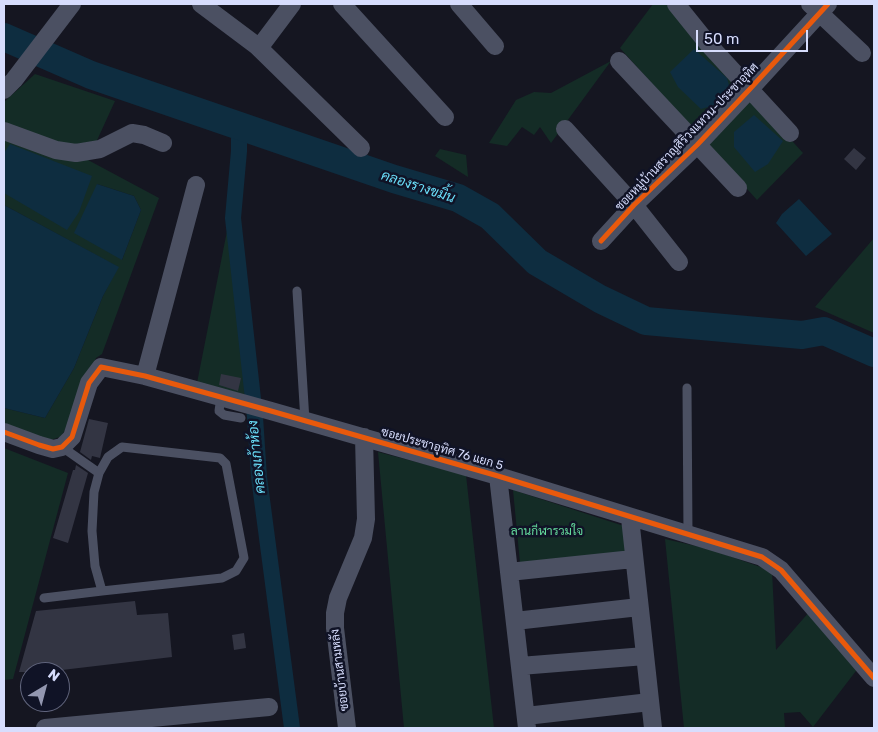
<!DOCTYPE html>
<meta charset="utf-8">
<style>
body{margin:0}
#map{position:relative;width:878px;height:732px;overflow:hidden;background:#151621;font-family:Rubik,sans-serif}
canvas{display:block}
.frame{position:absolute;inset:0;border:5px solid #d7ddfd;pointer-events:none}
.north{position:absolute;left:20px;top:662px;width:50px;height:50px;box-sizing:border-box;background:#101326;border:1px solid #60647c;border-radius:50%;rotate:37deg;font-size:14px;font-weight:700;line-height:20px;text-align:center;color:#d7ddfd}
.north::after{content:'';display:block;margin:auto;width:18px;height:22px;background:#9397b0;clip-path:polygon(50% 0,100% 100%,50% 72%,0 100%)}
.scale{position:absolute;left:696px;top:30px;width:112px;height:22px;box-sizing:border-box;border:2px solid #d7ddfd;border-top:0;padding-left:6px;font-size:15px;line-height:18px;white-space:nowrap;color:#d7ddfd;-webkit-text-stroke:4px #101326;paint-order:stroke}
</style>
<div id="map">
<canvas width="878" height="732"></canvas>
<div class="frame"></div>
<div class="north">N</div>
<div class="scale">50 m</div>
</div>
<script>
const ctx = document.querySelector('canvas').getContext('2d');
ctx.lineJoin = 'round';
function paint(path, color) {
  ctx.fillStyle = color;
  ctx.fill(path, 'evenodd');
}
function toPath(rows) {
  const path = new Path2D();
  for (const r of rows) {
    path.moveTo(r[0], r[1]);
    for (let i = 2; i < r.length; i += 2) path.lineTo(r[i], r[i + 1]);
  }
  return path;
}
function strokePath(path, color, width, dash) {
  ctx.strokeStyle = color;
  ctx.lineWidth = width;
  ctx.lineCap = dash ? 'butt' : 'round';
  ctx.setLineDash(dash || []);
  ctx.stroke(path);
}
function label(font, color, halo, rows, align = 'center') {
  ctx.font = font + ' Rubik,Sarabun,sans-serif';
  ctx.lineWidth = 5;
  ctx.setLineDash([]);
  ctx.textBaseline = 'middle';
  ctx.strokeStyle = halo;
  ctx.fillStyle = color;
  for (const [text, x, y, turn = 0] of rows) {
    ctx.save();
    ctx.translate(x, y);
    ctx.rotate((+turn || 0) * Math.PI / 180);
    ctx.textAlign = isNaN(turn) ? turn : align;
    if (halo) ctx.strokeText(text, 0, 0);
    ctx.fillText(text, 0, 0);
    ctx.restore();
  }
}
const green = toPath([
 [653,4,668,4,803,153,757,200,620,48],
 [611,61,551,143,540,127,534,135,522,127,507,146,489,143,516,100,534,92,551,93],
 [35,74,115,101,88,160,159,198,102,354,96,358,67,428,60,437,44,442,4,427,4,408,45,418,74,368,103,296,118,267,4,205,4,102],
 [97,184,134,196,141,210,122,260],
 [440,149,466,155,468,177,435,156],
 [227,231,230,237,251,396,197,383],
 [874,238,874,333,815,307],
 [4,448,68,473,13,679,4,680],
 [378,452,466,475,494,728,404,728],
 [513,490,627,527,630,554,520,563],
 [665,539,709,549,772,571,776,650,810,611,859,667,813,727,800,712,784,713,785,728,684,728]
]);
const water = toPath([
 [694,49,727,78,730,89,715,105,701,109,678,87,670,72],
 [754,115,783,141,768,164,755,172,734,147,734,132],
 [10,144,92,176,79,212,67,230,4,193,4,153],
 [97,184,134,196,141,210,122,260,74,233],
 [799,199,832,234,806,256,776,223,782,214],
 [4,205,119,267,103,296,74,368,45,418,4,408]
]);
const canal = toPath([
 [239,125,239,151,233,218,255,417,259,477,292,728]
]);
const river = toPath([
 [4,37,91,75,394,179,458,198,490,216,537,262,600,299,646,321,802,335,824,331,874,353]
]);
const building = toPath([
 [854,148,866,158,856,170,844,159],
 [221,374,241,378,238,391,219,385],
 [89,419,108,423,100,458,92,456,91,460,80,452],
 [76,465,88,473,68,543,53,538,73,470,75,470],
 [135,601,137,615,168,613,172,657,45,672,19,672,36,611],
 [244,633,246,648,234,650,232,635]
]);
const service = toPath([
 [297,291,305,421],
 [687,388,688,535],
 [221,397,219,411,224,415,241,418],
 [62,447,99,473,108,457,122,447,220,458,226,464,244,558,236,571,222,578,102,591,95,566,92,531,94,492,99,473],
 [44,598,102,591]
]);
const minor = toPath([
 [201,4,257,46,361,148],
 [342,4,445,117],
 [459,4,495,46],
 [676,4,709,45,790,133],
 [810,4,862,53],
 [259,48,292,4],
 [619,61,738,188],
 [4,90,14,80,72,4],
 [565,129,634,205,679,262],
 [4,131,56,150,76,153,100,149,132,133,144,135,163,143],
 [601,241,634,205,697,145,749,90,828,4],
 [145,376,196,185],
 [4,432,39,445,53,449,62,447,72,437,89,383,101,367,145,376,271,411,498,476,762,557,781,570,874,678],
 [498,476,527,728],
 [630,518,653,728],
 [509,572,633,559],
 [515,621,639,607],
 [520,666,645,656],
 [526,716,650,702],
 [45,728,269,707],
 [347,728,335,628,335,613,338,598,363,538,366,519,364,437]
]);
const cycleway = toPath([
 [601,241,634,205,697,145,749,90,828,4],
 [4,432,39,445,53,449,62,447,72,437,89,383,101,367,145,376,271,411,498,476,762,557,781,570,874,678]
]);
const streetNames = [
 ["ซอยหมู่บ้านสราญสิริวงแหวน-ประชาอุทิศ",687,137,-46],
 ["ซอยประชาอุทิศ 76 แยก 5",442,449,16],
 ["ซอยบ้านสามหลัง",340,670,-97]
];
const parkNames = [
 ["ลานกีฬารวมใจ",547,532]
];
const waterNames = [
 ["คลองรางขมิ้น",418,187,18],
 ["คลองเก้าห้อง",257,457,-96]
];
paint(green, '#142c26');
paint(water, '#0e2d40');
strokePath(canal, '#0e2d40', 16);
strokePath(river, '#0e2d40', 28);
paint(building, '#333543');
strokePath(service, '#4b5062', 9);
strokePath(minor, '#4b5062', 18);
strokePath(cycleway, '#e8590c', 5);
label('12px', '#d7ddfd', '#101326', streetNames);
label('12px', '#65db9d', '#101326', parkNames);
label('italic 14px', '#6adef9', '#101326', waterNames);
</script>
